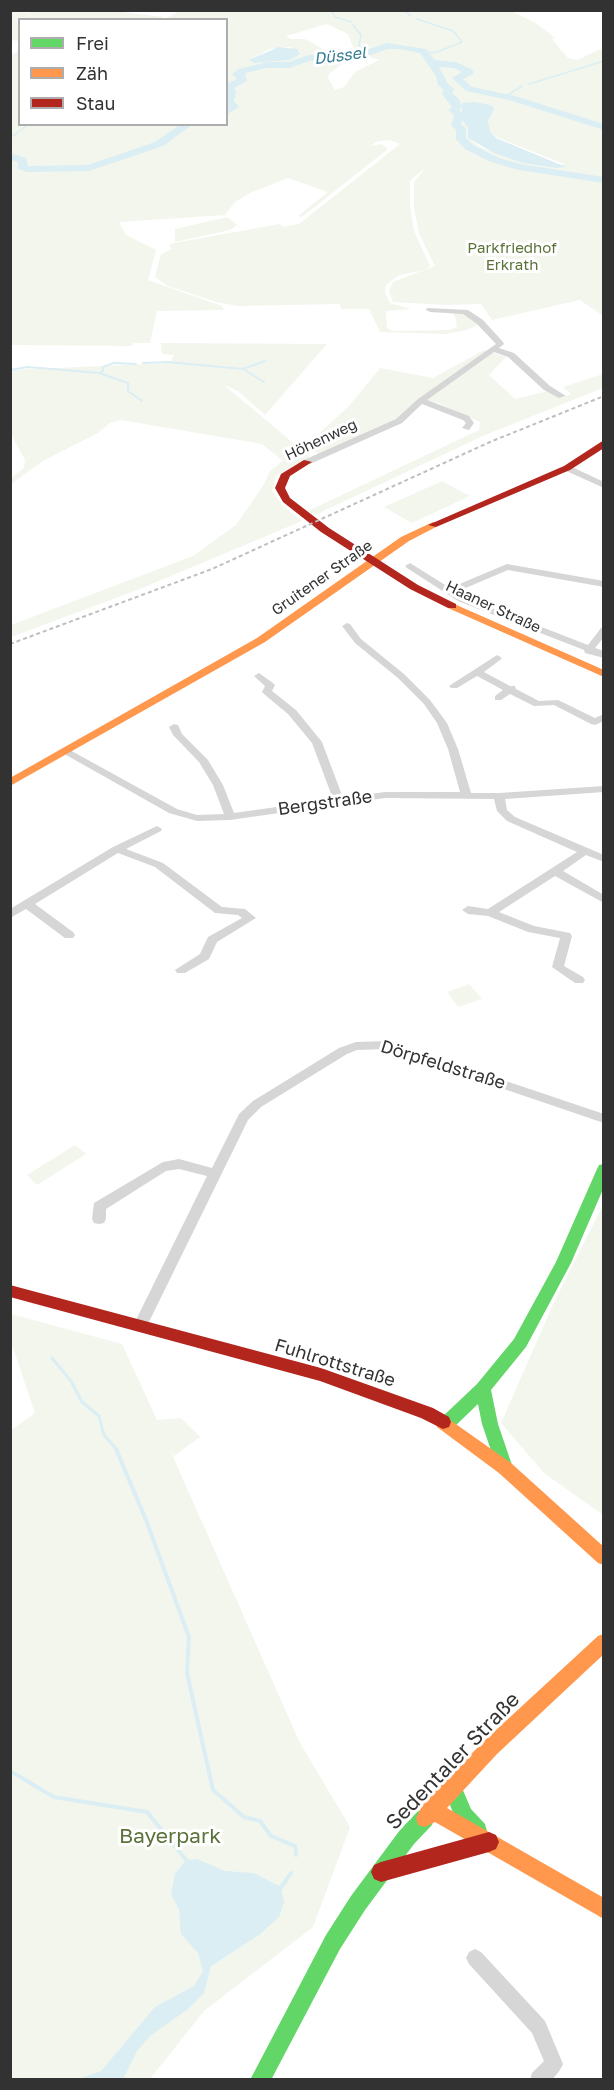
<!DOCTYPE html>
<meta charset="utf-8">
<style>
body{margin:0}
#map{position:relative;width:614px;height:2090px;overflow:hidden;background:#fff;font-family:"Golos Text",sans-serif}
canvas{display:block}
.frame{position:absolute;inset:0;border:12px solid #323232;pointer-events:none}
.legend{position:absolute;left:18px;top:18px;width:210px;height:108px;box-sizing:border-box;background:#fff;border:2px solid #adadad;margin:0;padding:8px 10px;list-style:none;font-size:18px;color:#323232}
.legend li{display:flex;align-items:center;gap:12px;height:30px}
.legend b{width:30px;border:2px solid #adadad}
</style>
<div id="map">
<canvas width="614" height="2090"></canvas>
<div class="frame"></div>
<ul class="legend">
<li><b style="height:8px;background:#63d668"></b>Frei</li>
<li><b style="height:8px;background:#ff974d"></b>Zäh</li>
<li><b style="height:8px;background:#b3261e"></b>Stau</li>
</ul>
</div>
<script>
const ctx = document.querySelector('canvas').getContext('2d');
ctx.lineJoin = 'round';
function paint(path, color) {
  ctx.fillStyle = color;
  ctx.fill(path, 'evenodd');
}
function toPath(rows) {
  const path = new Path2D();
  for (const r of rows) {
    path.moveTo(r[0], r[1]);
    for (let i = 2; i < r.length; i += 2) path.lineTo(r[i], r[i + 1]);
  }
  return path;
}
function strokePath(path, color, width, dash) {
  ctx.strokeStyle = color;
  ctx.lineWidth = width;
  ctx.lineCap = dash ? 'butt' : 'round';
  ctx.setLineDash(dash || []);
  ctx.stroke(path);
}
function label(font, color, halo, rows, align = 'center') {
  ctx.font = font + ' "Golos Text",sans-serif';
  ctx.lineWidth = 6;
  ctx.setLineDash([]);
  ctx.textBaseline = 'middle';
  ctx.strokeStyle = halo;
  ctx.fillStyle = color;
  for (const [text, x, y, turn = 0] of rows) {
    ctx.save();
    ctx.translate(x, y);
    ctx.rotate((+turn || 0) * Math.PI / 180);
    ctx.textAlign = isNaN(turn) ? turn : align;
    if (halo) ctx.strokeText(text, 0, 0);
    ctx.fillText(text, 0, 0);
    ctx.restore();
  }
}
const green = toPath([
 [35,10,106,10,163,17,159,20,20,20,19,41,11,40,11,12,29,13],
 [179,11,511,11,536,23,555,38,552,39,568,58,577,60,603,48,603,316,580,300,492,320,481,304,444,305,393,302,389,291,393,282,435,266,419,234,414,208,414,182,426,167,410,181,410,206,414,231,430,266,425,270,399,275,386,285,385,293,390,303,411,309,386,311,387,328,393,331,449,330,457,327,455,316,450,312,462,313,478,325,467,330,446,334,380,332,369,309,341,309,340,304,238,306,216,302,168,286,155,277,161,254,172,249,169,245,174,243,280,224,284,227,299,224,400,144,390,140,375,142,371,146,382,144,388,149,302,217,298,216,328,192,288,178,250,193,235,202,225,215,119,222,126,235,156,250,148,280,222,306,224,310,157,311,150,343,133,343,132,346,11,345,10,56,19,50,20,124,226,124,226,20,165,19],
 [327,24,348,34,354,49,325,50,305,39,291,39,286,36],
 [289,47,300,52,290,60,255,63,248,60,270,49],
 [362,54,379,60,355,72,344,87,335,90,328,78,329,74,350,58],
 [476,102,491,105,488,121,490,131,496,137,564,164,556,168,523,163,482,148,468,138,468,128,462,120,463,114],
 [227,217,237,225,230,230,175,242,175,229],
 [161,343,327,344,265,415,238,391,224,385,310,457,276,476,272,491,283,506,302,521,140,589,11,637,11,625,193,556,236,525,263,486,270,471,283,461,262,444,121,420,110,423,98,433,43,461,11,484,11,478,24,468,25,460,11,434,11,370,170,363,174,355,162,354],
 [484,350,506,357,489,375,515,399,548,391,562,398,571,394,563,387,603,374,603,388,485,435,315,515,308,511,479,430,480,422,438,403,419,399,397,419,319,454,304,447,348,407,380,368,433,378],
 [442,481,470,496,412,523,384,507],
 [469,984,482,999,458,1007,447,992],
 [75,1145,86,1154,37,1185,27,1175],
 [603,1205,603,1515,544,1473,501,1423,554,1302],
 [11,1314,122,1344,157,1420,181,1418,200,1437,174,1456,170,1450,300,1743,350,1827,313,1927,204,2011,150,2079,11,2079,10,1431,35,1413,11,1342]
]);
const water = toPath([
 [279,47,297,49,300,54,290,60,255,63,248,60],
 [476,102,491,105,494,109,488,121,490,131,496,138,566,167,556,168,523,163,494,153,468,138,468,128,462,120,462,103],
 [197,1859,225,1871,254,1873,281,1887,284,1902,279,1917,259,1935,211,1966,204,1993,188,2009,150,2036,137,2051,123,2079,78,2079,101,2071,155,2007,194,1986,203,1971,198,1953,181,1934,179,1910,171,1894,175,1874,186,1860]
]);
const streamFar3 = toPath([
 [331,10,335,17,351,22],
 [404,10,411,16],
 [417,19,453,31,462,42,437,52,424,53],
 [353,25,361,35,359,46,368,53],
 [529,84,604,61],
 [506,96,522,86],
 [10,138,29,124]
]);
const streamFar2 = toPath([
 [143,363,167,362,243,369,265,361],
 [243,369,264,382],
 [10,370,28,367,99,373,103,371,103,367,114,363,136,364],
 [99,373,128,383,128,391,142,401]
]);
const streamFar1 = toPath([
 [52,1358,71,1381,82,1402,99,1416,104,1435,117,1450]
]);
const stream = toPath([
 [116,1449,146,1520,189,1637,187,1673,213,1790,244,1817,260,1821,271,1836,295,1846,296,1855],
 [10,1771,54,1797,147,1812,187,1861],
 [280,1889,291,1873]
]);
const river = toPath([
 [387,43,426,49,435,60,456,62,473,70,473,74,463,79,472,87,515,96,604,124,604,130,509,100,466,91,452,78,462,72,454,68,439,67,448,84,454,89,452,93,459,99,462,107,459,110,464,116,461,124,466,129,466,138,473,145,499,158,520,164,604,177,604,183,519,170,491,162,465,149,456,139,456,130,451,125,454,116,449,110,452,107,442,94,444,90,438,85,436,76,420,53,399,49,388,49,361,58,309,61,290,68,267,68,245,73,247,81,234,88,236,92,234,101,239,107,226,115,226,84,237,79,232,74,239,69,267,62,289,62,308,55,360,52,387,43],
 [181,124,193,124,163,146,89,171,27,172,18,169,18,162,10,160,10,153,26,158,28,166,88,165,155,142,181,124]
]);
const street = toPath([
 [427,308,468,310,483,320,503,342,504,344,499,348,514,353,550,386,566,396,559,398,544,390,508,357,494,352,427,400,469,416,474,423,469,430,462,428,466,423,463,420,422,404,402,423,310,464,304,464,304,460,396,419,418,399,496,344,477,324,463,314,430,312,426,310,427,308],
 [564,466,570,466,604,482,604,488,564,470,564,466],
 [410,563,450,588,507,564,604,581,604,587,508,570,456,592,464,597,588,645,601,628,604,627,604,637,595,648,604,651,604,658,585,653,584,650,458,601,407,568,405,566,410,563],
 [347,623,350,624,361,639,404,674,430,700,447,723,458,749,471,793,499,793,604,786,604,792,505,799,507,810,515,817,604,855,604,862,586,855,563,871,604,895,604,903,555,876,499,912,534,926,570,933,572,936,564,966,583,977,585,980,583,983,575,983,552,967,560,938,528,932,488,916,468,914,462,910,468,906,488,909,577,852,507,821,497,811,494,799,385,798,230,820,197,821,169,813,59,751,64,748,68,749,177,809,197,815,224,814,213,785,199,762,173,735,169,727,174,724,178,725,182,734,208,760,223,785,234,813,333,799,312,743,288,714,264,694,262,692,265,686,254,676,259,673,273,683,275,685,272,691,296,710,322,742,343,798,385,792,460,792,448,749,437,723,424,704,398,678,355,643,342,626,347,623],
 [497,655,502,658,500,660,484,672,510,686,515,686,516,689,539,701,558,700,595,718,604,714,604,721,595,725,591,724,554,705,534,706,510,694,501,700,495,700,495,696,503,690,477,676,457,688,451,688,449,686,497,655],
 [157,826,162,829,161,831,126,849,163,863,222,907,245,909,256,918,217,942,209,959,185,973,177,973,175,970,200,954,208,937,242,918,238,915,215,913,155,867,118,853,35,904,73,932,75,935,73,938,65,938,26,909,10,918,10,909,113,847,157,826],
 [387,1041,604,1114,604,1123,386,1049,357,1050,347,1054,261,1107,248,1120,145,1330,140,1332,135,1330,133,1326,207,1176,179,1169,166,1171,106,1209,106,1219,104,1223,99,1224,94,1223,92,1219,94,1203,163,1162,179,1159,212,1168,239,1114,253,1101,339,1048,356,1042,387,1041],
 [475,1949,481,1952,545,2021,563,2064,560,2070,552,2080,530,2080,532,2073,544,2061,532,2033,469,1964,466,1958,469,1952,475,1949]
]);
const fast = toPath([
 [604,1164,604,1187,571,1263,526,1347,491,1390,498,1424,513,1468,511,1473,505,1475,499,1473,497,1468,482,1424,478,1404,452,1429,446,1431,440,1429,438,1424,440,1419,477,1384,514,1339,556,1262,597,1169,599,1165,604,1164],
 [452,1778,459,1781,471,1809,485,1824,487,1831,485,1838,478,1840,471,1838,457,1823,443,1787,445,1781,452,1778],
 [425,1809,432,1811,434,1818,432,1825,414,1844,365,1910,340,1949,271,2080,250,2080,326,1935,351,1896,400,1830,418,1811,425,1809]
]);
const slow = toPath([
 [433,522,436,523,436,527,409,541,265,642,10,786,10,778,257,638,401,537,433,522],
 [452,603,604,670,604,677,448,608,448,604,452,603],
 [443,1415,511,1463,604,1547,604,1565,598,1563,499,1473,437,1427,435,1422,437,1417,443,1415],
 [604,1634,604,1654,497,1754,447,1808,604,1898,604,1919,435,1822,425,1827,418,1825,416,1818,424,1802,483,1742,598,1636,604,1634]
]);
const jam = toPath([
 [604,440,604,448,570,470,436,527,428,525,564,466,604,440],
 [304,460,312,462,290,476,285,488,290,498,329,528,418,585,456,604,456,608,448,608,410,589,321,532,283,502,275,488,281,474,304,460],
 [10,1285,321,1368,433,1408,449,1417,451,1422,449,1427,443,1429,421,1418,320,1381,10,1297,10,1285],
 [489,1832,496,1835,499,1842,496,1849,489,1852,381,1882,374,1879,371,1872,374,1865,381,1862,489,1832]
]);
const rail = toPath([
 [10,644,212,569,490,442,604,396]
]);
const farParknames = [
 ["Parkfriedhof",512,248],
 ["Erkrath",512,265]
];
const farStreetnames = [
 ["Höhenweg",321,440,-25],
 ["Gruitener Straße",322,578,-35],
 ["Haaner Straße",493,607,25]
];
const farWaternames = [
 ["Düssel",340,56,-7]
];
const streetNames = [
 ["Bergstraße",325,803,-8],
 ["Dörpfeldstraße",443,1065,17],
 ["Fuhlrottstraße",335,1363,17]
];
const nearStreetnames = [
 ["Sedentaler Straße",453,1761,-46]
];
const nearParknames = [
 ["Bayerpark",170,1836]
];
paint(green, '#f3f6ed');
paint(water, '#dbeef4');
strokePath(streamFar3, '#dbeef4', 1.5);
strokePath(streamFar2, '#dbeef4', 2);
strokePath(streamFar1, '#dbeef4', 3);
strokePath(stream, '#dbeef4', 4);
paint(river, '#dbeef4');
paint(street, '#d6d6d6');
paint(fast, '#63d668');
paint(slow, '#ff974d');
paint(jam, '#b3261e');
strokePath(rail, '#bebebe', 2, [4, 3]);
label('15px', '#5b723a', '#fff', farParknames);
label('15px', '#323232', '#fff', farStreetnames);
label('italic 16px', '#367c95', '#fff', farWaternames);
label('18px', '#323232', '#fff', streetNames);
label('21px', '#323232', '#fff', nearStreetnames);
label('21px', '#5b723a', '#fff', nearParknames);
</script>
